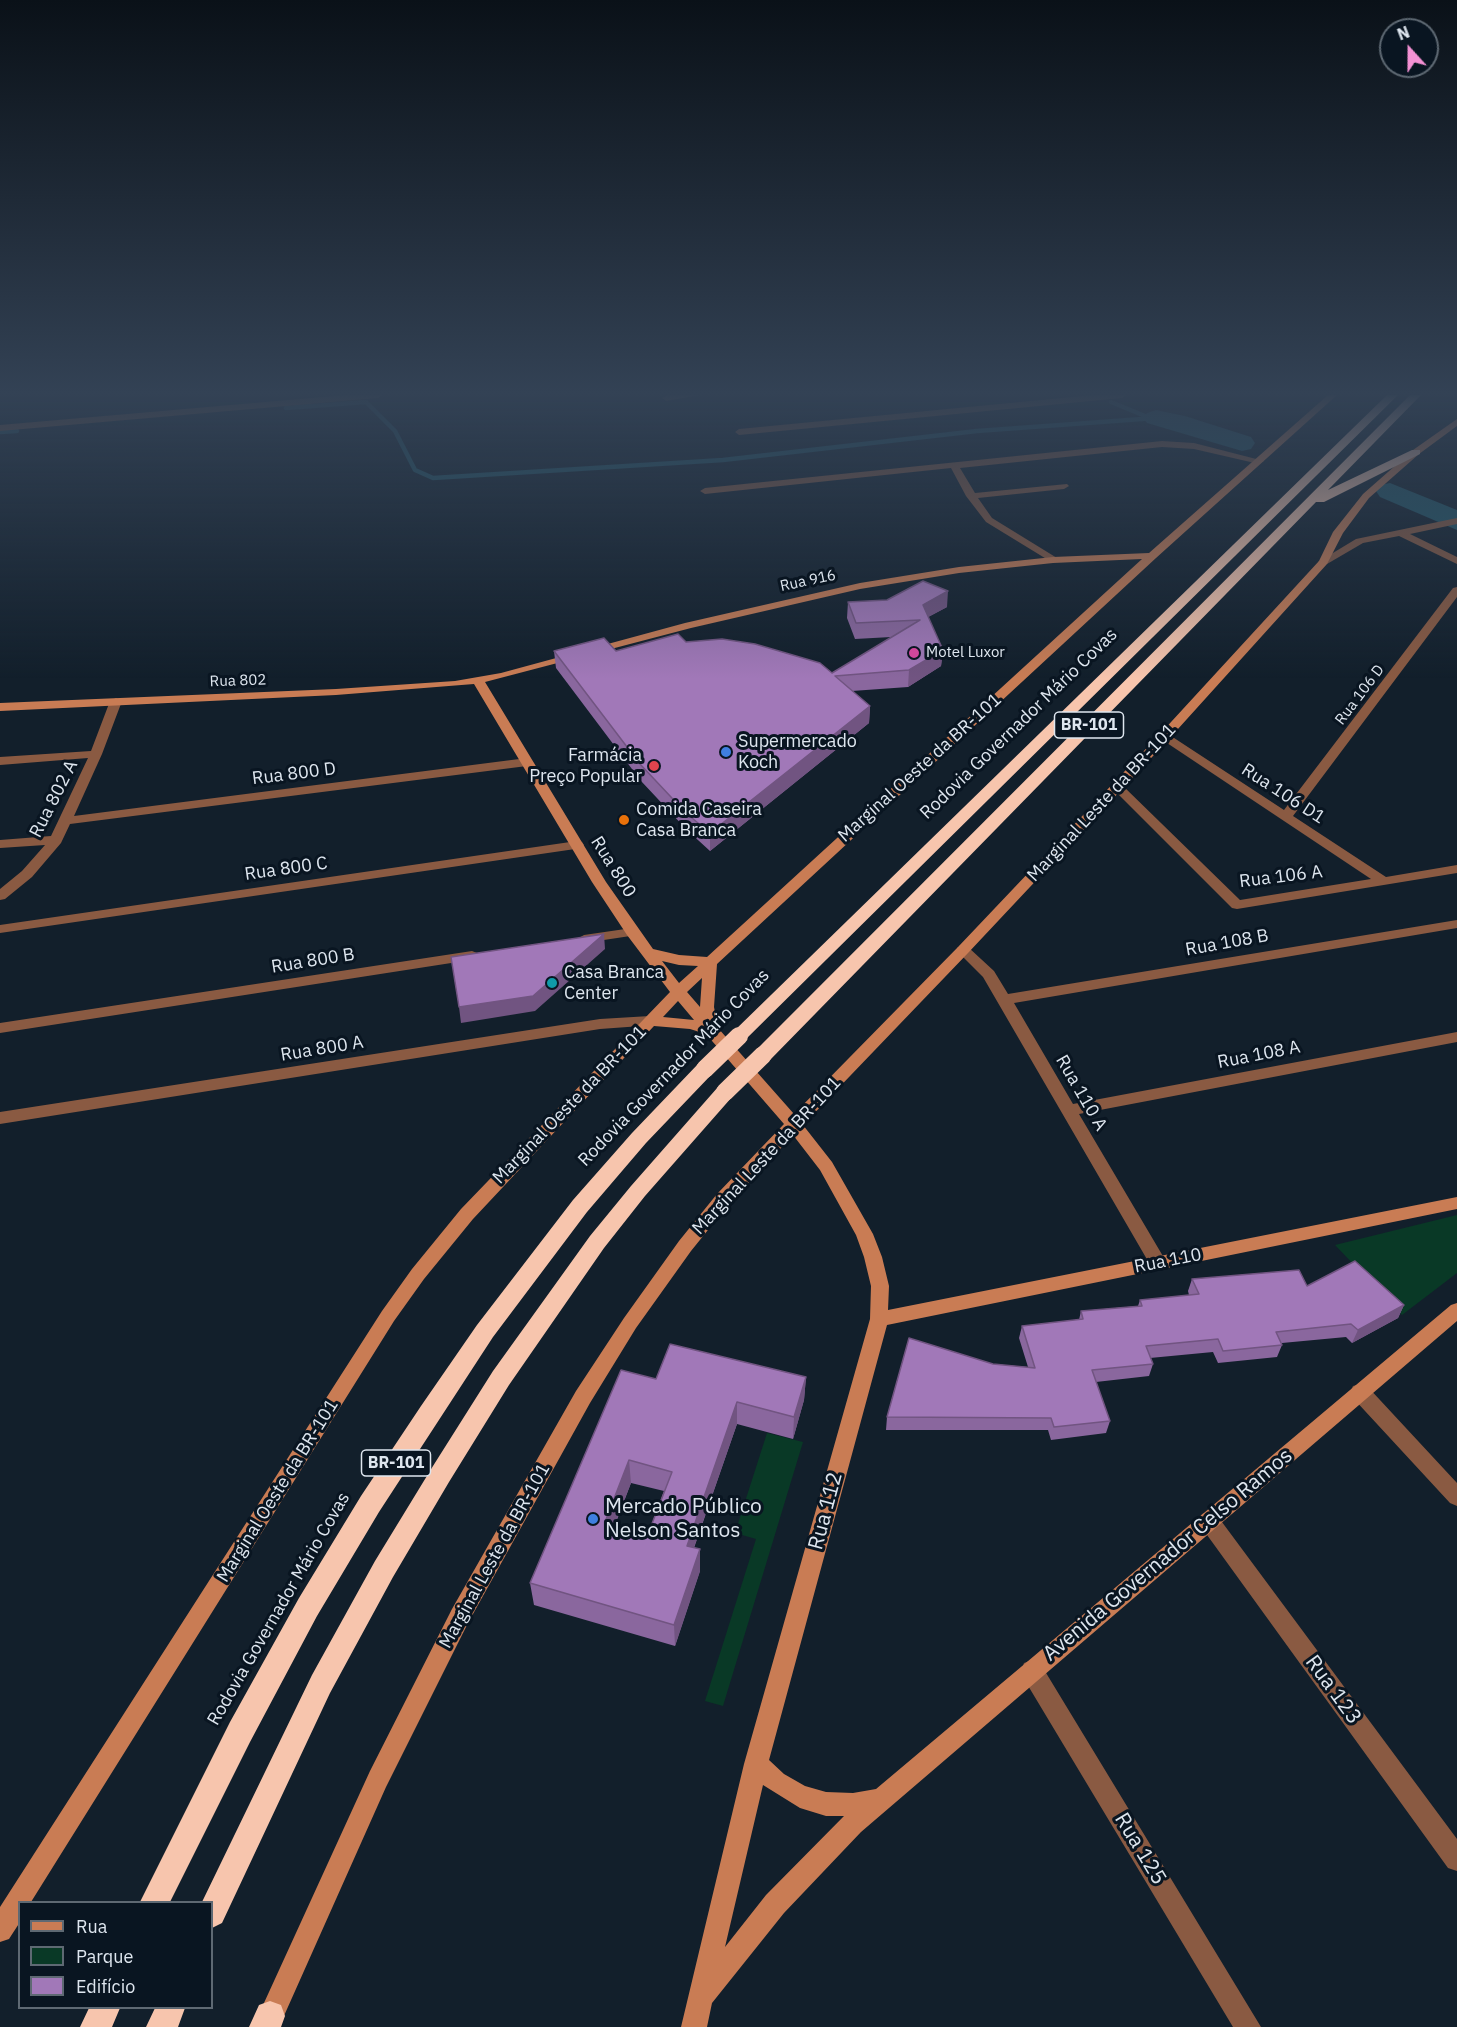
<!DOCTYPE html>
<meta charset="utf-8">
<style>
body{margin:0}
#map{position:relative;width:1457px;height:2027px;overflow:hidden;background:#121f2b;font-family:"IBM Plex Sans",sans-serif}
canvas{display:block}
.legend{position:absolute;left:18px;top:1901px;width:195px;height:108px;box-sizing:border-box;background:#091521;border:2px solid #5e6973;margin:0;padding:8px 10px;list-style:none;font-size:18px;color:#dee6ef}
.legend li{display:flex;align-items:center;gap:12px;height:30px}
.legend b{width:30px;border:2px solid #5e6973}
.north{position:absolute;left:1379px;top:18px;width:60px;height:60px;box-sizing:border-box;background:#091521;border:2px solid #5e6973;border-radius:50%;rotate:339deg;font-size:16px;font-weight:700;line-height:24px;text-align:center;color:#dee6ef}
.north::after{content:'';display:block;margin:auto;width:21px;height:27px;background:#f491d4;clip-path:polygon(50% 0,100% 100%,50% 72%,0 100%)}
</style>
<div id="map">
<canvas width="1457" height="2027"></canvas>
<ul class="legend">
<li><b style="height:8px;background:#c97c54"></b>Rua</li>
<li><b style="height:16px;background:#093926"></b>Parque</li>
<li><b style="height:16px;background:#a178b8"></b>Edifício</li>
</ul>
<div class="north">N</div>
</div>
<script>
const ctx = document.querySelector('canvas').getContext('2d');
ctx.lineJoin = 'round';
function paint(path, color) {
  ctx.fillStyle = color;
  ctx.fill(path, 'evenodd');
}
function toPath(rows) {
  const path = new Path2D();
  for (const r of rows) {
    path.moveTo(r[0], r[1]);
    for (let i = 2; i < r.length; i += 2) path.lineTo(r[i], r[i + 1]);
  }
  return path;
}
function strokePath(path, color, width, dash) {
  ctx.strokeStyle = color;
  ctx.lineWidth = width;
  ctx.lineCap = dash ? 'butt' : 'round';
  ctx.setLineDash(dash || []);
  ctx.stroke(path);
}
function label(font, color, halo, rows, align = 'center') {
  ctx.font = font + ' "IBM Plex Sans",sans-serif';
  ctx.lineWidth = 6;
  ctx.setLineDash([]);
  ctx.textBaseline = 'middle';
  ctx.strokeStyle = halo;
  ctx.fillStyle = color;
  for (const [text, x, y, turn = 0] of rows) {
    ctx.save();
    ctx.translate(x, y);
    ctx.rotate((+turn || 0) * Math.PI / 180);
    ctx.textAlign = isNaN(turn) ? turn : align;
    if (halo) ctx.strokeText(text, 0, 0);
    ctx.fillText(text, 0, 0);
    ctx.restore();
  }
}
const green = toPath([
 [1457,1215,1457,1273,1402,1315,1335,1245],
 [767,1433,803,1442,723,1706,705,1701,756,1539,735,1533]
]);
const stream = toPath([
 [1111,402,1145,416],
 [286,408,366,402,395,431,415,470,433,478,723,460,977,431,1156,418],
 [0,432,17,431]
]);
const river = toPath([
 [1156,410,1185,416,1251,437,1255,443,1251,449,1242,451,1147,423,1143,418,1147,413,1156,410],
 [1390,483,1457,510,1457,530,1380,497,1376,491,1380,485,1390,483]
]);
const minor = toPath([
 [346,395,382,395,378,398,0,431,0,425,346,395],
 [700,395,666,401,662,398,668,395,700,395],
 [1093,395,1126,395,1122,398,739,435,735,432,739,429,1093,395],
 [1162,441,1194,443,1264,461,1259,464,1194,449,1162,447,960,468,975,493,1067,484,1069,486,1064,489,978,498,992,518,1057,558,1058,560,1053,563,986,522,966,496,951,468,705,494,700,491,705,488,1162,441],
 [1457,518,1457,524,1410,534,1457,557,1457,564,1399,536,1363,543,1327,564,1318,562,1356,539,1457,518],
 [1457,587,1457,597,1293,816,1386,877,1457,865,1457,873,1237,909,1232,908,1112,788,1114,785,1122,785,1240,900,1371,879,1158,737,1164,733,1168,734,1284,810,1453,588,1457,587],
 [116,698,122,701,102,754,74,816,527,758,533,762,527,766,70,824,61,843,32,877,5,899,0,900,0,889,22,871,45,845,0,848,0,840,51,836,88,758,0,765,0,757,91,751,110,701,116,698],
 [577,841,582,842,584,845,582,848,0,933,0,925,577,841],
 [1457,920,1457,928,1014,1003,1073,1104,1457,1032,1457,1042,1079,1114,1167,1263,1164,1268,1158,1270,1152,1268,983,977,956,950,958,947,968,947,994,971,1008,994,1457,920],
 [632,928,639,932,637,935,584,943,577,939,584,935,632,928],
 [472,951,477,953,479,956,477,959,0,1033,0,1023,472,951],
 [650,1016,658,1021,655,1025,600,1029,0,1124,0,1112,600,1019,650,1016],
 [1360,1384,1367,1386,1457,1483,1457,1506,1450,1503,1353,1398,1350,1392,1353,1386,1360,1384],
 [1209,1512,1216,1514,1457,1839,1457,1871,1448,1868,1202,1528,1199,1521,1202,1514,1209,1512],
 [1032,1660,1040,1663,1261,2027,1233,2027,1024,1679,1021,1671,1024,1663,1032,1660]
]);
const secondary = toPath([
 [1328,395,1337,395,1156,558,717,964,714,1007,718,1028,794,1114,958,947,1160,734,1319,561,1333,532,1363,494,1413,450,1457,419,1457,426,1419,454,1369,498,1343,533,1327,564,1168,740,968,953,803,1125,832,1162,873,1234,882,1257,889,1286,888,1310,1457,1197,1457,1209,887,1325,769,1760,784,1774,805,1786,826,1792,853,1793,876,1789,1451,1305,1457,1303,1457,1321,861,1832,784,1913,712,2003,707,2027,681,2027,744,1764,870,1319,871,1286,864,1257,856,1235,820,1170,793,1135,729,1204,691,1251,636,1328,590,1403,468,1623,386,1787,279,2027,253,2027,370,1771,452,1609,576,1391,624,1318,679,1241,717,1194,784,1124,706,1034,690,1029,654,1026,473,1219,424,1279,394,1321,31,1902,20,1902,20,1922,9,1939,0,1942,0,1907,382,1311,412,1269,461,1209,670,992,627,935,592,882,474,684,336,695,0,711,0,703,336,689,455,681,501,673,685,623,860,583,959,567,1053,557,1149,553,1328,395],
 [1142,559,707,957,679,955,653,949,606,882,485,682,691,628,860,589,959,573,1053,563,1142,559],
 [662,961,679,965,698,966,679,983,662,961],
 [702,978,700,1007,687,992,702,978],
 [678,1001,694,1020,663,1017,678,1001],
 [763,1785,800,1808,826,1816,844,1816,766,1895,725,1947,763,1785]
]);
const motorway = toPath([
 [1387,395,1398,395,745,1040,739,1042,733,1040,730,1036,733,1032,1387,395],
 [1410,395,1421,395,1328,490,1412,450,1420,450,1420,454,1324,502,1316,502,770,1060,763,1061,756,1060,754,1055,756,1050,1410,395],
 [705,1062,712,1064,714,1069,712,1074,646,1143,587,1212,493,1337,379,1512,317,1616,250,1742,170,1902,140,1902,230,1722,299,1598,361,1496,421,1406,477,1325,573,1200,632,1133,698,1064,705,1062],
 [725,1085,732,1087,735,1092,732,1097,645,1196,604,1248,509,1385,449,1482,393,1577,330,1693,222,1923,212,1928,212,1902,202,1902,312,1675,375,1561,433,1466,493,1371,590,1236,631,1186,718,1087,725,1085],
 [270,2001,281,2005,285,2016,281,2027,249,2027,259,2005,270,2001],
 [89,2008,120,2008,112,2027,80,2027,89,2008],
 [155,2008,185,2008,178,2027,146,2027,155,2008]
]);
const motorwayBridge = toPath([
 [705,1069,739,1036],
 [725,1092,763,1055]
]);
const wall = toPath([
 [848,602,947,607,928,617,943,650,941,666,908,687,852,691,870,706,869,723,710,851,687,830,641,781,556,668,554,651,616,651,686,642,832,673,891,637,855,639,847,618],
 [1192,1279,1307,1286,1404,1305,1398,1318,1352,1343,1346,1337,1282,1343,1282,1345,1277,1357,1218,1363,1213,1352,1150,1358,1153,1364,1149,1376,1096,1382,1110,1421,1106,1433,1051,1440,1048,1430,886,1430,887,1417,993,1364,1028,1367,1019,1338,1022,1326,1079,1320,1081,1311,1138,1306,1140,1300,1189,1295,1188,1291],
 [806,1377,804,1400,793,1439,737,1424,694,1548,700,1549,700,1571,675,1646,534,1605,530,1583,656,1379],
 [631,1483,664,1491,648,1534,615,1525]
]);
const shadedWall = toPath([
 [948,591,947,607,921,621,923,605],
 [943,650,941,666,908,687,909,670],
 [870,706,869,723,710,851,710,833],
 [604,934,605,949,535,1011,461,1023,459,1007],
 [1404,1305,1398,1318,1352,1343,1358,1330],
 [806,1377,804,1400,793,1439,794,1417],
 [737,1402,737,1424,687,1567,687,1546],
 [629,1460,631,1483,607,1544,605,1522],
 [700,1549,700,1571,675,1646,674,1625]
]);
const building = toPath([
 [923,581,948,591,923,605,943,650,909,670,835,676,870,706,710,833,686,813,640,764,554,651,604,638,616,651,678,634,686,642,722,639,755,644,820,663,832,673,920,620,856,623,848,602,887,600,923,581],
 [604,934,533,996,459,1007,451,957,604,934],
 [1355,1261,1404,1305,1358,1330,1351,1324,1276,1332,1282,1345,1223,1351,1218,1339,1146,1346,1153,1364,1092,1370,1110,1421,1054,1427,1051,1418,887,1417,909,1338,993,1364,1035,1368,1022,1326,1083,1319,1081,1311,1142,1306,1140,1300,1199,1294,1192,1279,1299,1270,1307,1286,1355,1261],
 [670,1344,806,1377,794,1417,737,1402,687,1546,700,1549,674,1625,530,1583,621,1370,656,1379,670,1344],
 [629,1460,672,1472,648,1534,605,1522,629,1460]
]);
const markers = [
 [914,653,6,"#d1479c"],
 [726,752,6,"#3f7fe0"],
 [654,766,6,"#e0444e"],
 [624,820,6,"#e8710a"],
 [552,983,6,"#0f9aa8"],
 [593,1519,6,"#3f7fe0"]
];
const farStreetnames = [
 ["Rua 916",808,581,-12],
 ["Rua 802",238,681,-2],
 ["Rua 106 D",1360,695,-53]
];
const farPoinames = [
 ["Motel Luxor",926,653]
];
const shields = [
 [1089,725,69],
 [396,1463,69]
];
const shieldNames = [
 ["BR-101",1089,725],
 ["BR-101",396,1463]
];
const streetNames = [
 ["Rodovia Governador Mário Covas",1019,724,-44],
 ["Marginal Oeste da BR-101",920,768,-42],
 ["Rua 800 D",294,774,-7],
 ["Rua 106 D1",1283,794,33],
 ["Rua 802 A",54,799,-63],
 ["Marginal Leste da BR-101",1102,803,-47],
 ["Rua 800",613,867,58],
 ["Rua 800 C",286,869,-8],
 ["Rua 106 A",1281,877,-7],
 ["Rua 108 B",1227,943,-10],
 ["Rua 800 B",313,961,-9],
 ["Rua 800 A",322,1049,-9],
 ["Rua 108 A",1259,1055,-11],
 ["Rodovia Governador Mário Covas",674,1068,-46],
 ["Rua 110 A",1081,1093,60],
 ["Marginal Oeste da BR-101",570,1105,-46],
 ["Marginal Leste da BR-101",767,1156,-47],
 ["Rua 110",1168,1261,-11],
 ["Marginal Oeste da BR-101",278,1491,-58],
 ["Marginal Leste da BR-101",495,1556,-61],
 ["Rodovia Governador Mário Covas",279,1609,-60]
];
const poiNames = [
 ["Supermercado",738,742],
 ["Koch",738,763],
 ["Farmácia",642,756,"right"],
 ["Preço Popular",642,777,"right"],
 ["Comida Caseira",636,810],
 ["Casa Branca",636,831],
 ["Casa Branca",564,973],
 ["Center",564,994]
];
const nearPoinames = [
 ["Mercado Público",605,1507],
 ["Nelson Santos",605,1531]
];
const nearStreetnames = [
 ["Rua 112",826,1511,-75],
 ["Avenida Governador Celso Ramos",1168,1555,-40],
 ["Rua 123",1333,1690,54],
 ["Rua 125",1140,1849,59]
];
paint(green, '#093926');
strokePath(stream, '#225868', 4.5);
paint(river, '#225868');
paint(minor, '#8a5a42');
paint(secondary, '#c97c54');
paint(motorway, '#f7c5ad');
strokePath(motorwayBridge, '#f7c5ad', 18);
paint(wall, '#8a679e');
paint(shadedWall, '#715481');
paint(building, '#a178b8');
strokePath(building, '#715481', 1.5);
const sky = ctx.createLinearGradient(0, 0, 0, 679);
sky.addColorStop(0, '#0a1118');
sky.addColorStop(0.58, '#334255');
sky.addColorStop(1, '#33425500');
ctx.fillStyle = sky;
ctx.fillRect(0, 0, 1457, 679);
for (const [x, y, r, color] of markers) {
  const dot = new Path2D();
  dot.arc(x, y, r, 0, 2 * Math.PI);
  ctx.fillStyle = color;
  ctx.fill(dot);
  strokePath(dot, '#091521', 2);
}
label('15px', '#dee6ef', '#091521', farStreetnames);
label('15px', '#dee6ef', '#091521', farPoinames, 'left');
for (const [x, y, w] of shields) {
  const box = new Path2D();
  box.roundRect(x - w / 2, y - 13, w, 26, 4.5);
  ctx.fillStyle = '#091521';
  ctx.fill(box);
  strokePath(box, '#dee6ef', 1.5);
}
label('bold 16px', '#dee6ef', null, shieldNames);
label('18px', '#dee6ef', '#091521', streetNames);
label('18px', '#dee6ef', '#091521', poiNames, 'left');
label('21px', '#dee6ef', '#091521', nearPoinames, 'left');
label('21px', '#dee6ef', '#091521', nearStreetnames);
</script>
